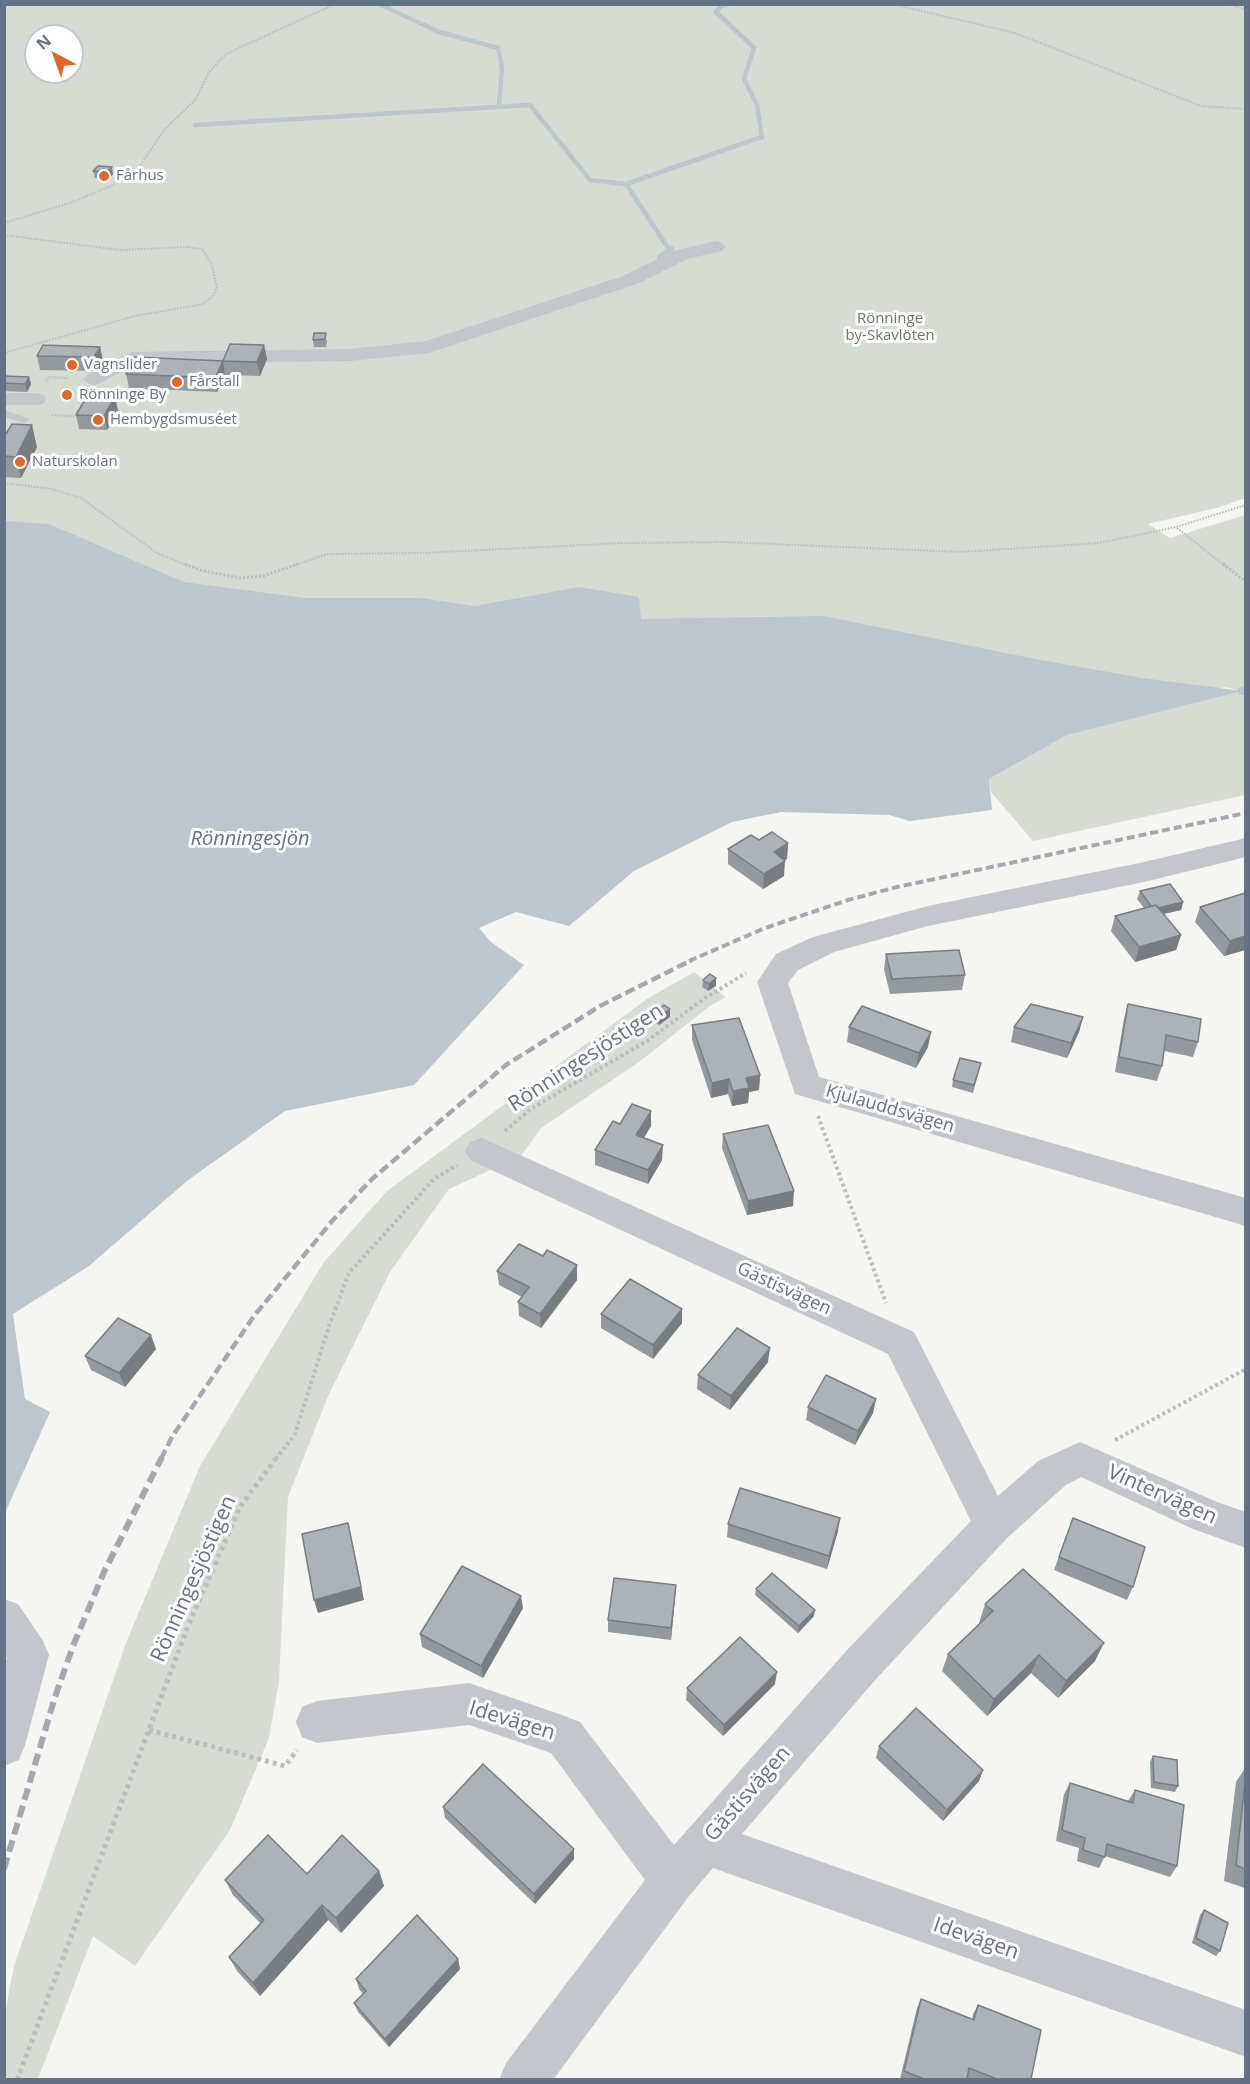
<!DOCTYPE html>
<meta charset="utf-8">
<style>
body{margin:0}
#map{position:relative;width:1250px;height:2084px;overflow:hidden;background:#f5f6f2;font-family:"Open Sans",sans-serif}
canvas{display:block}
.frame{position:absolute;inset:0;border:6px solid #657283;pointer-events:none}
.north{position:absolute;left:24px;top:24px;width:60px;height:60px;box-sizing:border-box;background:#fff;border:2px solid #c1c7cd;border-radius:50%;rotate:319deg;font-size:16px;font-weight:700;line-height:24px;text-align:center;color:#657283}
.north::after{content:'';display:block;margin:auto;width:21px;height:27px;background:#e16726;clip-path:polygon(50% 0,100% 100%,50% 72%,0 100%)}
</style>
<div id="map">
<canvas width="1250" height="2084"></canvas>
<div class="frame"></div>
<div class="north">N</div>
</div>
<script>
const ctx = document.querySelector('canvas').getContext('2d');
ctx.lineJoin = 'round';
function paint(path, color) {
  ctx.fillStyle = color;
  ctx.fill(path, 'evenodd');
}
function toPath(rows) {
  const path = new Path2D();
  for (const r of rows) {
    path.moveTo(r[0], r[1]);
    for (let i = 2; i < r.length; i += 2) path.lineTo(r[i], r[i + 1]);
  }
  return path;
}
function strokePath(path, color, width, dash) {
  ctx.strokeStyle = color;
  ctx.lineWidth = width;
  ctx.lineCap = dash ? 'butt' : 'round';
  ctx.setLineDash(dash || []);
  ctx.stroke(path);
}
function label(font, color, halo, rows, align = 'center') {
  ctx.font = font + ' "Open Sans",sans-serif';
  ctx.lineWidth = 6;
  ctx.setLineDash([]);
  ctx.textBaseline = 'middle';
  ctx.strokeStyle = halo;
  ctx.fillStyle = color;
  for (const [text, x, y, turn = 0] of rows) {
    ctx.save();
    ctx.translate(x, y);
    ctx.rotate((+turn || 0) * Math.PI / 180);
    ctx.textAlign = isNaN(turn) ? turn : align;
    if (halo) ctx.strokeText(text, 0, 0);
    ctx.fillText(text, 0, 0);
    ctx.restore();
  }
}
const green = toPath([
 [4,5,1245,5,1245,498,1220,507,1148,524,1170,538,1245,515,1245,795,1033,841,991,792,989,779,1067,735,1240,691,1225,687,1185,698,486,608,268,611,5,521],
 [36,36,72,36,72,72,36,72],
 [694,972,726,997,710,1006,639,1062,541,1128,521,1156,449,1189,390,1272,329,1394,288,1497,279,1681,269,1738,230,1830,135,1966,93,1936,38,2079,5,2080,5,2013,14,1966,126,1643,200,1466,324,1262,387,1191,647,999]
]);
const water = toPath([
 [5,521,49,524,184,582,304,598,420,598,475,606,579,587,639,597,641,619,824,616,1030,658,1142,678,1242,691,1067,735,989,779,992,810,910,821,889,815,781,812,732,822,634,871,569,926,516,912,479,928,491,942,524,965,414,1085,285,1111,187,1181,89,1266,13,1314,25,1399,50,1412,5,1513]
]);
const streamFar2 = toPath([
 [379,4,439,32,498,48,502,68,499,107],
 [195,125,530,105,590,180,626,184],
 [670,251,626,184,762,137,757,105,744,79,754,48,716,12,720,7,728,4]
]);
const streamFar1 = toPath([
 [660,257,671,249]
]);
const stream = toPath([
 [1242,691,1246,690]
]);
const pathFar3 = toPath([
 [892,4,1015,33,1201,106,1246,109],
 [1228,4,1246,10],
 [4,223,70,203,111,186,137,170,165,129,196,99,209,72,226,54,335,4],
 [4,235,120,250,186,247,202,249,212,265,217,288,213,296,203,304,135,316,4,353],
 [46,382,49,377,68,378],
 [52,415,81,417],
 [4,483,52,489,81,498,157,553,189,566],
 [1177,528,1225,566],
 [293,566,327,554,424,553,623,543,725,542,961,552,1099,543,1176,527,1246,505]
]);
const pathFar2 = toPath([
 [185,564,200,570,240,578,263,576,298,564],
 [1223,564,1246,582]
]);
const pathFar1 = toPath([
 [818,1116,886,1303],
 [505,1131,532,1108,647,1041,705,998,746,973],
 [1115,1440,1246,1369],
 [276,1459,295,1434,330,1323,349,1273,434,1179,457,1165]
]);
const path = toPath([
 [149,1730,285,1766,297,1750],
 [17,2080,188,1626,240,1507,277,1457]
]);
const lane = toPath([
 [4,410,28,418,29,420,24,423,4,417,4,410]
]);
const street = toPath([
 [715,241,722,243,725,247,722,251,687,259,637,284,429,353,350,361,135,364,101,383,94,385,87,383,83,379,87,375,131,352,350,349,426,341,623,276,674,251,715,241],
 [4,393,35,393,43,394,46,399,43,404,35,405,4,405,4,393],
 [1246,838,1246,857,1144,882,928,926,834,952,798,970,788,983,819,1077,1246,1198,1246,1226,795,1094,757,982,776,954,813,937,928,906,1144,862,1246,838],
 [482,1138,914,1332,998,1496,1038,1461,1080,1442,1217,1502,1246,1512,1246,1548,1193,1529,1081,1477,1066,1485,1007,1538,877,1678,742,1834,1246,2010,1246,2057,713,1868,689,1896,553,2080,499,2080,506,2063,645,1880,551,1753,469,1725,317,1743,302,1737,296,1722,302,1707,317,1701,469,1683,565,1716,580,1722,674,1845,847,1650,971,1521,888,1354,470,1160,465,1151,470,1142,482,1138],
 [4,1599,18,1604,43,1641,49,1655,25,1745,19,1760,4,1766,4,1666,7,1658,4,1655,4,1599]
]);
const railFar2 = toPath([
 [689,961,765,928,848,900,897,887,1246,813]
]);
const railFar1 = toPath([
 [161,1459,172,1437,254,1316,333,1220,372,1179,506,1065,600,1006,692,960]
]);
const rail = toPath([
 [4,1869,55,1697,73,1646,104,1572,162,1457]
]);
const wall = toPath([
 [98,166,113,174,108,179,95,178,93,171],
 [314,333,327,340,326,347,314,347,313,340],
 [264,345,267,359,260,376,225,375,217,392,129,388,126,374,223,361],
 [100,347,103,361,97,371,40,370,37,356],
 [4,376,29,377,31,384,27,392,4,391],
 [115,397,118,411,107,430,79,429,76,415],
 [4,437,37,447,21,478,4,477],
 [759,840,788,843,787,859,784,860,784,876,763,889,728,864,728,849],
 [1140,891,1183,902,1181,910,1163,914,1181,935,1176,950,1135,962,1111,931,1115,916,1144,908,1137,899],
 [1200,907,1245,950,1224,956,1195,922],
 [886,954,965,975,962,990,890,994,884,969],
 [716,978,716,986,708,991,702,987,703,980],
 [1128,1004,1198,1042,1193,1057,1164,1051,1162,1066,1157,1081,1115,1072,1124,1019],
 [670,1009,670,1017,659,1025,653,1021,653,1013],
 [1083,1017,1079,1032,1067,1058,1011,1042,1014,1027],
 [692,1025,760,1075,759,1090,749,1092,748,1103,732,1106,728,1094,711,1098,692,1040],
 [849,1027,928,1047,916,1068,847,1042],
 [979,1071,973,1093,952,1087,953,1080],
 [651,1111,651,1126,644,1138,662,1160,648,1184,595,1165,595,1150,620,1124],
 [723,1134,793,1206,747,1215,722,1148],
 [543,1256,577,1265,577,1280,541,1328,519,1316,518,1302,522,1297,499,1285,497,1271],
 [601,1314,682,1323,653,1359,601,1328],
 [156,1349,125,1387,91,1370,85,1356],
 [768,1362,730,1410,697,1389,698,1375],
 [876,1399,873,1413,855,1445,806,1420,808,1407],
 [1073,1518,1133,1587,1127,1600,1054,1570],
 [728,1524,838,1531,827,1569,727,1537],
 [756,1589,814,1616,798,1633,755,1595],
 [675,1598,671,1640,608,1632,608,1620],
 [985,1604,1095,1661,1058,1698,1031,1673,987,1716,942,1671,948,1654,980,1623,979,1623],
 [523,1608,483,1678,422,1647,420,1634],
 [775,1684,723,1736,686,1700,687,1688],
 [879,1746,983,1770,979,1781,943,1821,876,1758],
 [1153,1756,1178,1786,1175,1792,1151,1788,1150,1762],
 [1245,1768,1245,1888,1224,1881,1236,1782],
 [1070,1783,1128,1801,1135,1790,1177,1866,1170,1877,1105,1856,1099,1868,1077,1861,1079,1848,1056,1841,1064,1794],
 [443,1807,574,1849,574,1859,535,1904,445,1818],
 [379,1871,384,1886,341,1933,328,1920,260,1996,237,1971,229,1957,260,1923,233,1895,225,1880,307,1874],
 [1204,1910,1220,1951,1216,1956,1192,1943,1200,1915],
 [458,1959,460,1969,389,2047,358,2012,354,2003,363,1994,359,1989,356,1979],
 [921,1999,972,2020,973,2014,978,2005,1031,2079,971,2079,967,2078,967,2079,900,2079,917,2008]
]);
const shadedWall = toPath([
 [112,167,113,174,108,179,107,172],
 [264,345,267,359,260,376,257,362],
 [100,347,103,361,97,371,94,357],
 [223,361,225,375,217,392,215,378],
 [29,377,31,384,27,392,25,384],
 [115,397,118,411,107,430,104,416],
 [32,425,37,447,21,478,16,457],
 [788,843,787,859,772,868,774,852],
 [785,861,784,876,763,889,764,874],
 [1183,902,1181,910,1150,917,1153,909],
 [1181,935,1176,950,1135,962,1139,947],
 [1245,936,1245,950,1224,956,1230,941],
 [716,978,716,986,708,991,709,984],
 [670,1009,670,1017,659,1025,659,1017],
 [1083,1017,1079,1032,1067,1058,1071,1043],
 [931,1032,928,1047,916,1068,919,1053],
 [760,1075,759,1090,749,1092,748,1103,732,1106,733,1091,746,1078],
 [729,1079,728,1094,711,1098,712,1083],
 [651,1111,651,1126,636,1150,636,1135],
 [663,1145,662,1160,648,1184,648,1170],
 [794,1191,793,1206,747,1215,748,1201],
 [577,1265,577,1280,541,1328,540,1314],
 [682,1309,682,1323,653,1359,653,1345],
 [151,1335,156,1349,125,1387,119,1373],
 [770,1348,768,1362,730,1410,731,1396],
 [876,1399,873,1413,855,1445,858,1431],
 [840,1518,838,1531,827,1569,829,1556],
 [351,1536,364,1600,318,1613,314,1600],
 [676,1585,675,1598,671,1640,671,1628],
 [521,1596,523,1608,483,1678,481,1666],
 [815,1610,814,1616,798,1633,799,1626],
 [1104,1643,1095,1661,1058,1698,1066,1681],
 [1039,1655,1031,1673,987,1716,994,1699],
 [777,1672,775,1684,723,1736,724,1725],
 [983,1770,979,1781,943,1821,947,1810],
 [574,1849,574,1859,535,1904,534,1894],
 [379,1871,384,1886,341,1933,336,1918],
 [322,1905,328,1920,260,1996,253,1983],
 [458,1959,460,1969,389,2047,385,2039]
]);
const building = toPath([
 [98,166,112,167,107,172,93,171,98,166],
 [314,333,326,333,325,339,313,340,314,333],
 [230,344,264,345,257,362,223,361,230,344],
 [43,345,100,347,94,357,37,356,43,345],
 [134,357,223,361,215,378,126,374,134,357],
 [4,376,29,377,25,384,4,383,4,376],
 [87,396,115,397,104,416,76,415,87,396],
 [12,424,32,425,16,457,4,456,4,437,12,424],
 [772,832,788,843,774,852,785,861,764,874,728,849,751,835,759,840,772,832],
 [1170,884,1183,902,1158,908,1156,905,1151,906,1140,891,1170,884],
 [1245,893,1245,936,1230,941,1200,907,1245,893],
 [1156,905,1181,935,1139,947,1115,916,1156,905],
 [959,950,965,975,892,979,886,954,959,950],
 [710,974,716,978,709,984,703,980,710,974],
 [1031,1004,1083,1017,1071,1043,1014,1027,1031,1004],
 [1128,1004,1201,1019,1198,1042,1166,1035,1162,1066,1119,1057,1128,1004],
 [664,1005,670,1009,659,1017,653,1013,664,1005],
 [862,1006,931,1032,919,1053,849,1027,862,1006],
 [739,1018,760,1075,746,1078,749,1088,733,1091,729,1079,712,1083,692,1025,739,1018],
 [960,1058,981,1063,974,1085,953,1080,960,1058],
 [632,1104,651,1111,636,1135,663,1145,648,1170,595,1150,613,1121,620,1124,632,1104],
 [768,1125,794,1191,748,1201,723,1134,768,1125],
 [519,1244,543,1256,547,1250,577,1265,540,1314,518,1302,529,1287,497,1271,519,1244],
 [630,1279,682,1309,653,1345,601,1314,630,1279],
 [118,1318,151,1335,119,1373,85,1356,118,1318],
 [737,1328,770,1348,731,1396,698,1375,737,1328],
 [826,1375,876,1399,858,1431,808,1407,826,1375],
 [740,1488,840,1518,829,1556,728,1524,740,1488],
 [1073,1518,1145,1547,1133,1587,1059,1557,1073,1518],
 [348,1523,361,1587,314,1600,302,1534,348,1523],
 [462,1566,521,1596,481,1666,420,1634,462,1566],
 [1023,1569,1104,1643,1066,1681,1039,1655,994,1699,948,1654,993,1611,985,1604,1023,1569],
 [772,1573,815,1610,799,1626,756,1589,772,1573],
 [614,1578,676,1585,671,1628,608,1620,614,1578],
 [740,1637,777,1672,724,1725,687,1688,740,1637],
 [916,1708,983,1770,947,1810,879,1746,916,1708],
 [1153,1756,1177,1760,1178,1786,1154,1782,1153,1756],
 [483,1764,574,1849,534,1894,443,1807,483,1764],
 [1245,1782,1245,1869,1236,1865,1245,1782],
 [1070,1783,1133,1803,1135,1790,1184,1805,1177,1866,1107,1844,1105,1857,1083,1850,1085,1838,1062,1830,1070,1783],
 [268,1835,307,1874,342,1835,379,1871,336,1918,322,1905,253,1983,229,1957,264,1920,225,1880,268,1835],
 [1204,1910,1228,1923,1220,1951,1196,1938,1204,1910],
 [417,1915,458,1959,385,2039,354,2003,366,1991,356,1979,417,1915],
 [921,1999,974,2020,978,2005,1041,2030,1031,2079,997,2079,969,2068,967,2079,924,2079,904,2071,921,1999]
]);
const markers = [
 [104,176,6,"#e16726"],
 [72,365,6,"#e16726"],
 [177,382,6,"#e16726"],
 [67,395,6,"#e16726"],
 [98,420,6,"#e16726"],
 [20,462,6,"#e16726"]
];
const farPoinames = [
 ["Fårhus",116,176],
 ["Vagnslider",84,365],
 ["Fårstall",189,382],
 ["Rönninge By",79,395],
 ["Hembygdsmuséet",110,420],
 ["Naturskolan",32,462]
];
const farParknames = [
 ["Rönninge",890,319],
 ["by-Skavlöten",890,336]
];
const streetNames = [
 ["Kjulauddsvägen",890,1109,16],
 ["Gästisvägen",784,1289,25]
];
const waterNames = [
 ["Rönningesjön",250,839]
];
const nearStreetnames = [
 ["Rönningesjöstigen",586,1058,-33],
 ["Vintervägen",1162,1495,24],
 ["Rönningesjöstigen",194,1579,-66],
 ["Idevägen",512,1721,17],
 ["Gästisvägen",748,1794,-49],
 ["Idevägen",976,1939,19]
];
paint(green, '#d6dcd3');
paint(water, '#bcc6cc');
strokePath(streamFar2, '#bcc6cc', 4.5);
strokePath(streamFar1, '#bcc6cc', 6);
strokePath(stream, '#bcc6cc', 8);
strokePath(pathFar3, '#bbbdbf', 2, [1.5, 1.5]);
strokePath(pathFar2, '#bbbdbf', 3, [2, 2]);
strokePath(pathFar1, '#bbbdbf', 4, [3, 3]);
strokePath(path, '#bbbdbf', 5, [4, 4]);
paint(lane, '#c3c6ca');
paint(street, '#c3c6ca');
strokePath(railFar2, '#a4a8af', 4, [8, 4]);
strokePath(railFar1, '#a4a8af', 4.5, [10, 4.5]);
strokePath(rail, '#a4a8af', 6, [12, 6]);
paint(wall, '#94999e');
paint(shadedWall, '#787d81');
paint(building, '#acb2b8');
strokePath(building, '#787d81', 1.5);
for (const [x, y, r, color] of markers) {
  const dot = new Path2D();
  dot.arc(x, y, r, 0, 2 * Math.PI);
  ctx.fillStyle = color;
  ctx.fill(dot);
  strokePath(dot, '#fff', 2);
}
label('15px', '#657283', '#fff', farPoinames, 'left');
label('15px', '#657a63', '#fff', farParknames);
label('18px', '#657283', '#fff', streetNames);
label('italic 20px', '#60737f', '#fff', waterNames);
label('21px', '#657283', '#fff', nearStreetnames);
</script>
